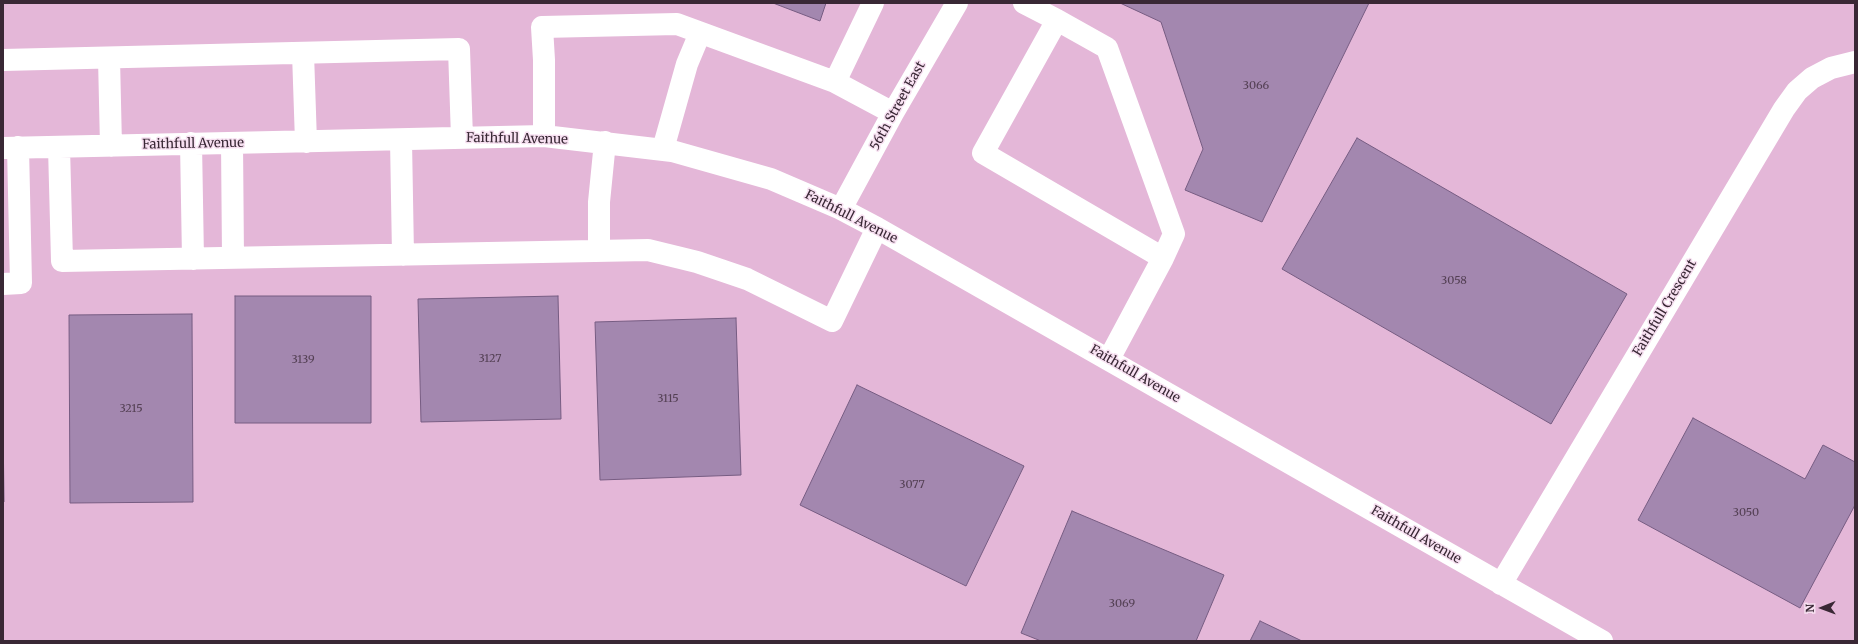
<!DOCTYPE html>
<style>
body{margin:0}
#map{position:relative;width:1858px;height:644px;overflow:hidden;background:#e4b7d8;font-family:Merriweather,serif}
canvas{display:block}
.frame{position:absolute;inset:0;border:4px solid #392835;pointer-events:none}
.north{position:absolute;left:1802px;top:588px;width:40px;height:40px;-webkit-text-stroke:3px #f7e0f1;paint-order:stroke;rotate:269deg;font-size:11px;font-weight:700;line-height:16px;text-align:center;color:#392835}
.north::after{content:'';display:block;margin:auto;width:14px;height:18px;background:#392835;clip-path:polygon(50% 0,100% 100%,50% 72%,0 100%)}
</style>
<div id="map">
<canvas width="1858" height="644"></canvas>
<div class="frame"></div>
<div class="north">N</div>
</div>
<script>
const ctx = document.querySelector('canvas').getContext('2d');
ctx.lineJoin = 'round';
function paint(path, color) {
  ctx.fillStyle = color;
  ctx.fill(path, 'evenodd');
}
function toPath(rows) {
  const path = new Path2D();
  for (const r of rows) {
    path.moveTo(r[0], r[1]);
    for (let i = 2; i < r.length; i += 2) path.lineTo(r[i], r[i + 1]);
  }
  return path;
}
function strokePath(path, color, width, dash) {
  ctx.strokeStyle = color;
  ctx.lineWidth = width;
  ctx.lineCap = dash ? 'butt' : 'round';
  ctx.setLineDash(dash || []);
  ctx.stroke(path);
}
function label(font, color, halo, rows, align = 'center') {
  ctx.font = font + ' Merriweather,serif';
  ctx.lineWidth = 3;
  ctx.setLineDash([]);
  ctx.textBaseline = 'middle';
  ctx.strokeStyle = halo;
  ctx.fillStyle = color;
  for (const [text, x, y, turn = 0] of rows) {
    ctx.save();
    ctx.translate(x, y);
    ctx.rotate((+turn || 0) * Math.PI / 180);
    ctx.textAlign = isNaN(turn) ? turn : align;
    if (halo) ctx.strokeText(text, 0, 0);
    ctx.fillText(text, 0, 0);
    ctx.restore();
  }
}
const building = toPath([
 [773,3,826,3,820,21,773,3],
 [1120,3,1369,3,1262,222,1185,190,1203,149,1161,22,1120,3],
 [1357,138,1627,294,1551,424,1282,269,1357,138],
 [235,296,371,296,371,423,235,423,235,296],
 [558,296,561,419,421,422,418,299,558,296],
 [192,314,193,502,70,503,69,315,192,314],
 [736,318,741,475,600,480,595,322,736,318],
 [857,385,1024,466,966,586,800,505,857,385],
 [1693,418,1805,479,1823,445,1855,462,1855,505,1800,608,1638,520,1693,418],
 [3,423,4,502,3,502,3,423],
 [1072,511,1224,575,1196,641,1041,641,1021,633,1072,511],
 [1260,621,1302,641,1250,641,1260,621]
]);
const minor = toPath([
 [1024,3,1057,20,983,153,1163,258,1109,359],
 [1057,20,1107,48,1174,234,1163,258],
 [303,53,306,142],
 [109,58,111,146],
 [3,60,459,49,462,138],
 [835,82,873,3],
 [544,136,544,60,542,27,677,24,835,82,893,113],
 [401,140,403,255],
 [191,143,193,259],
 [232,143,233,258],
 [59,147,62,261,648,250,697,262,747,279,832,321,877,228],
 [3,148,544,136,672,151,771,179,841,209,877,228,1602,641],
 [663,149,687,64,700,33],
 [841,209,893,113,957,3],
 [599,251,599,202,605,142],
 [3,284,21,283,18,147],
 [1501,584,1784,109,1797,91,1812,78,1831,68,1855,62]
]);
const numberNames = [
 ["3066",1256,86],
 ["3058",1454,281],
 ["3127",490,359],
 ["3139",303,360],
 ["3115",668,399],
 ["3215",131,409],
 ["3077",912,485],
 ["3050",1746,513],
 ["3069",1122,604]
];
const streetNames = [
 ["56th Street East",898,106,-61],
 ["Faithfull Avenue",517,139,1],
 ["Faithfull Avenue",193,144,-1],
 ["Faithfull Avenue",851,217,27],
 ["Faithfull Crescent",1665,308,-59],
 ["Faithfull Avenue",1135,374,30],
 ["Faithfull Avenue",1416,535,30]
];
paint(building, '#a387af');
strokePath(building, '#765c82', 1);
strokePath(minor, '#fff', 22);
label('11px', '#544054', null, numberNames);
label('13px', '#392835', '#f7e0f1', streetNames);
</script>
